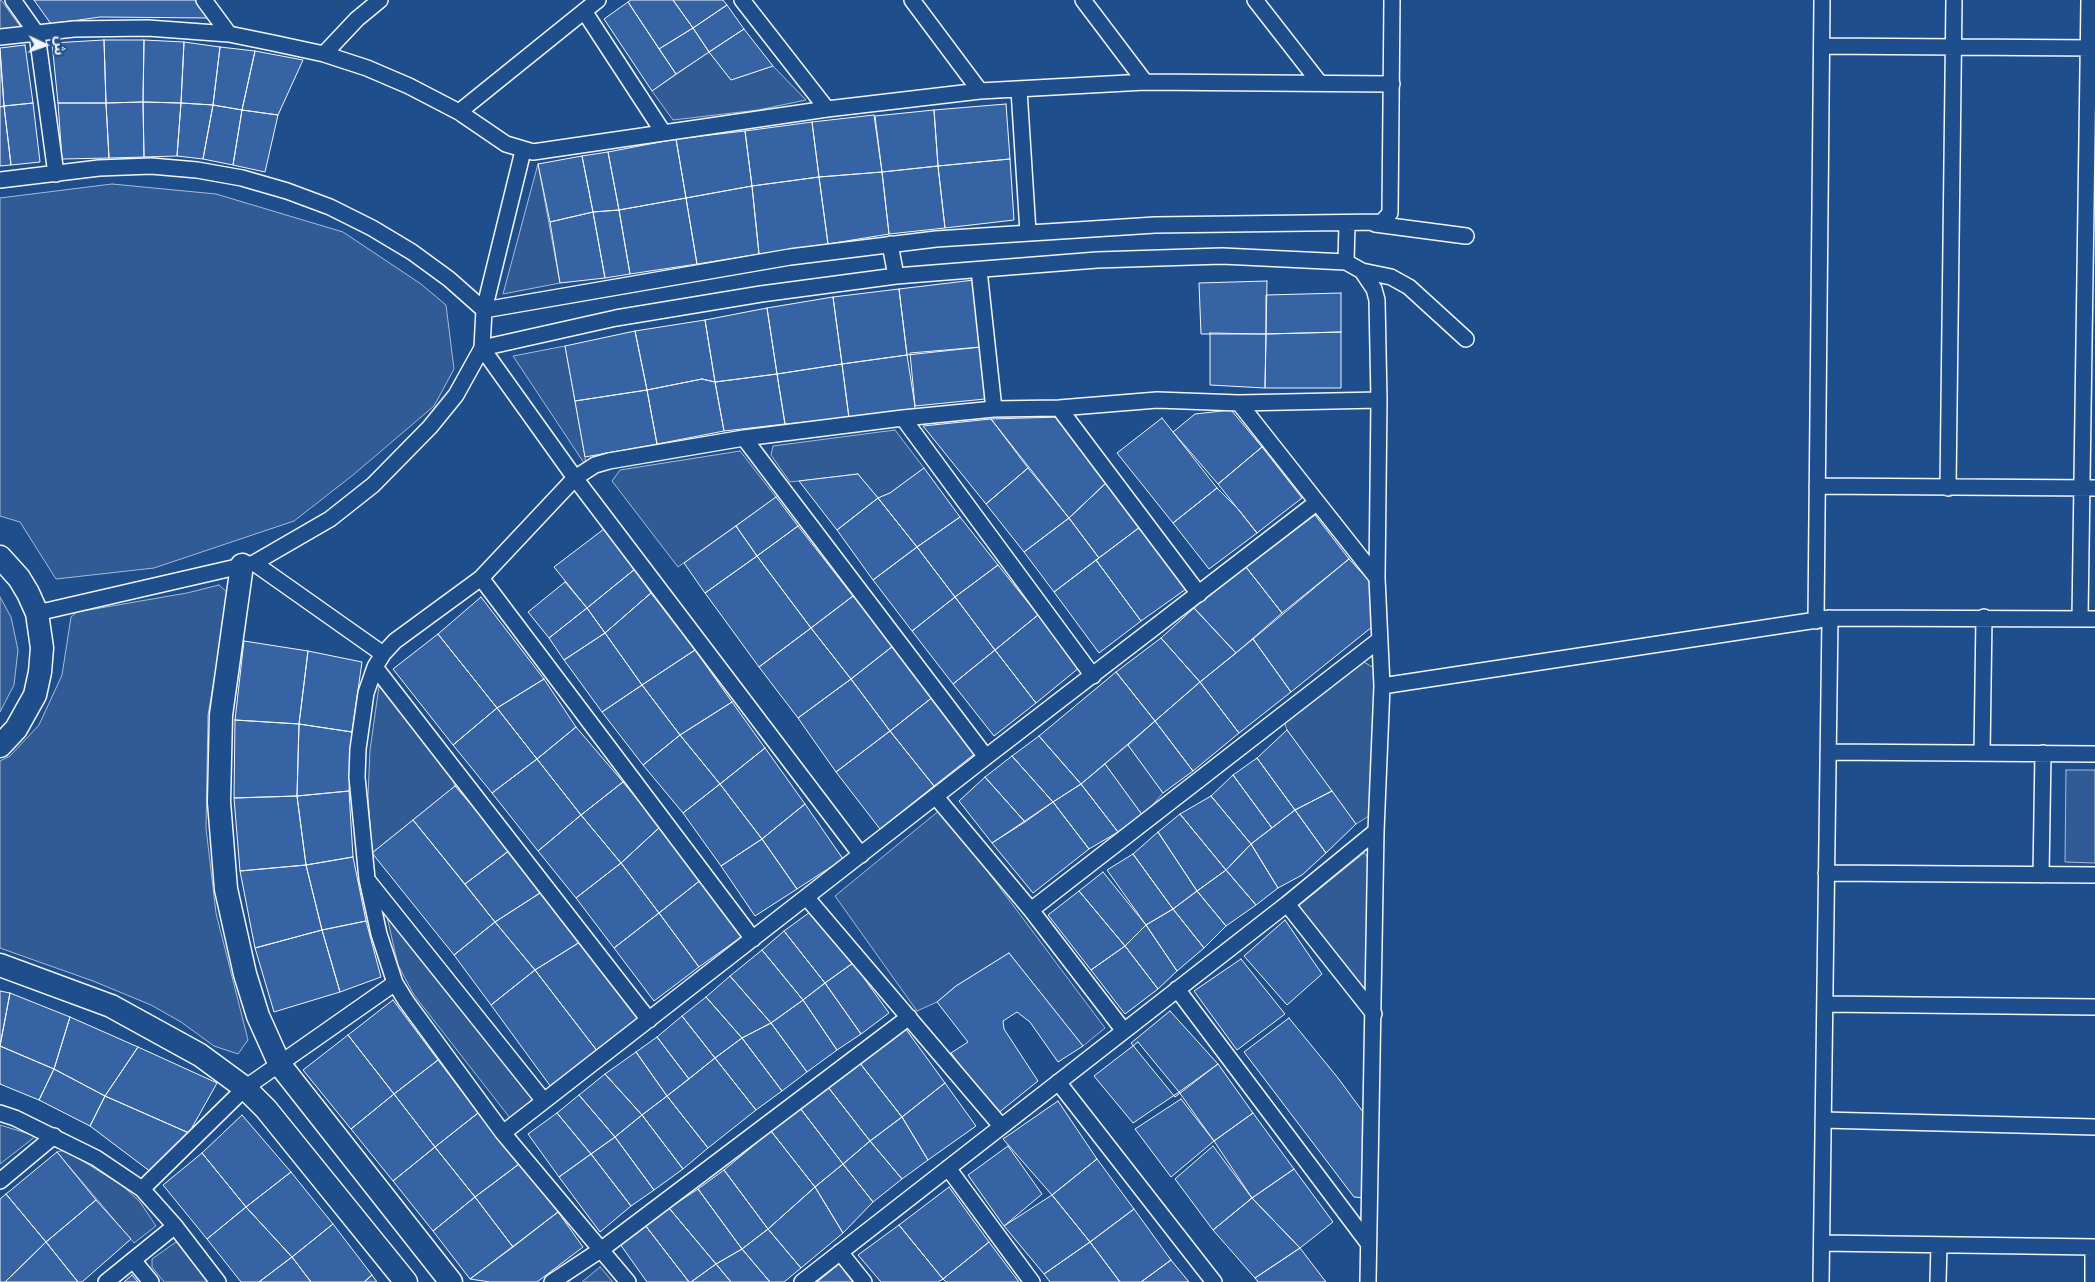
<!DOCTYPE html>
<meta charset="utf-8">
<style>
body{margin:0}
#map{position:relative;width:2095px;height:1282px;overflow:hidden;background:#1f4e8c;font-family:Barlow,"Noto Sans Arabic",sans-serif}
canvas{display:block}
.north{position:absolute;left:20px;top:20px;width:50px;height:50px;-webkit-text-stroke:4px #1f4e8c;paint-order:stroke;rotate:93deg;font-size:14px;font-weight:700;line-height:20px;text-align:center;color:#f2f6ff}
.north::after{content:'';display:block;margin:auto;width:18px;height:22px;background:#f2f6ff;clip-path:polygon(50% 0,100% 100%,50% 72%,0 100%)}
</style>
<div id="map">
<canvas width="2095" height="1282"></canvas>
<div class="north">ش</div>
</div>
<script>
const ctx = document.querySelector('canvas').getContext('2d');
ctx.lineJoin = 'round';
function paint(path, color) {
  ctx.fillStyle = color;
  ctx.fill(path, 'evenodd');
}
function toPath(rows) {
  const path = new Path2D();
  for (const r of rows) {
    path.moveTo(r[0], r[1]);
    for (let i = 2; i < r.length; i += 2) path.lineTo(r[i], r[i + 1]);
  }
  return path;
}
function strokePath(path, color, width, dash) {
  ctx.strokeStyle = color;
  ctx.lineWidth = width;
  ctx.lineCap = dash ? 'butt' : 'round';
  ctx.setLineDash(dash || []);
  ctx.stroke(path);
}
const built = toPath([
 [0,0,1,0,22,29,0,30,0,0],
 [709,52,731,80,773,66,806,100,758,110,673,120,652,91,709,52],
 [538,164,560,283,503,294,538,164],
 [112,184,216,194,343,232,421,284,446,305,454,369,434,406,353,475,294,521,154,568,56,579,20,522,0,516,0,198,112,184],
 [565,346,585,457,586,466,513,356,565,346],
 [895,430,924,468,890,493,878,498,858,474,790,482,771,455,773,446,895,430],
 [740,451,776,497,678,567,612,481,620,470,740,451],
 [219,585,229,594,208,715,206,828,216,913,248,1040,238,1054,214,1046,181,1022,151,1005,93,981,0,948,0,761,10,756,39,725,62,675,71,617,77,612,187,593,219,585],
 [0,597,11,617,18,650,14,685,0,712,0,597],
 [1364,662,1374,668,1374,762,1369,816,1356,824,1287,730,1284,721,1364,662],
 [379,686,447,768,455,786,372,853,368,796,370,750,379,686],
 [1128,745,1163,793,1143,816,1105,764,1128,745],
 [2066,770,2095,770,2095,863,2065,862,2066,770],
 [941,809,1105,1028,1083,1046,1009,953,956,986,937,1002,917,1011,835,896,941,809],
 [1364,853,1372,862,1371,984,1361,989,1297,907,1364,853],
 [385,908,538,1099,510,1118,414,995,398,965,385,908],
 [0,1125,36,1136,0,1164,0,1125],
 [65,1150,123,1186,140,1202,156,1226,134,1243,57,1152,65,1150],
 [176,1242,182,1247,209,1282,164,1282,152,1267,152,1259,176,1242],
 [600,1267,613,1282,582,1282,600,1267]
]);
const building = toPath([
 [34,0,195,0,210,18,100,17,51,24,34,0],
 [631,0,673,0,693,28,659,49,628,2,631,0],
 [673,0,723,0,727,5,693,28,673,0],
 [628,2,676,74,652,91,604,19,628,2],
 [727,5,744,29,709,52,693,28,727,5],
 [693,28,709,52,676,74,659,49,693,28],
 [744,29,773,66,731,80,709,52,744,29],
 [104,40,106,103,58,103,52,43,104,40],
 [104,40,144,40,143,102,106,103,104,40],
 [144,40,184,42,181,103,143,102,144,40],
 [184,42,220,47,213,105,181,103,184,42],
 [25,45,33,103,4,106,0,48,25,45],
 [220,47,255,51,242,110,213,105,220,47],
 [0,51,4,106,0,107,0,51],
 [255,51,303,60,278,115,242,110,255,51],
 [143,102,144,157,109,158,106,103,143,102],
 [143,102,181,103,177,156,144,157,143,102],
 [33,103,40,162,11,165,4,106,33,103],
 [58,103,106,103,109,158,62,159,58,103],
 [181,103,213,105,203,159,177,156,181,103],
 [1006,104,1010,159,938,166,934,110,1006,104],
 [213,105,242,110,233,165,203,159,213,105],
 [4,106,11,165,0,166,0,107,4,106],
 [242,110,278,115,265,172,233,165,242,110],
 [934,110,938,166,882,172,875,116,934,110],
 [874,115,882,172,819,177,812,122,874,115],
 [812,122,819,177,752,186,745,131,812,122],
 [745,131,752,186,686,198,676,139,745,131],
 [676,139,686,198,619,210,608,152,676,139],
 [608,152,619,210,593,212,582,156,608,152],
 [582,156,593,212,550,222,538,164,582,156],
 [1010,159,1014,220,945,228,938,166,1010,159],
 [938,166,945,228,889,234,882,172,938,166],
 [882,172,889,234,828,244,819,177,882,172],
 [819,177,828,244,759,254,752,186,819,177],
 [752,186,759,254,697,264,686,198,752,186],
 [686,198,697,264,630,274,619,210,686,198],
 [619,210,630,274,605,278,593,212,619,210],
 [593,212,605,278,560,283,550,222,593,212],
 [974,280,981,347,907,355,899,289,974,280],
 [1267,281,1266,334,1201,334,1199,283,1267,281],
 [899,289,907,355,842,364,833,297,899,289],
 [1341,293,1341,332,1266,334,1266,295,1341,293],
 [833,297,842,364,777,374,767,308,833,297],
 [767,308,777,374,715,382,705,320,767,308],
 [705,320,715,382,702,379,647,390,635,331,705,320],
 [635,331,647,390,575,401,565,346,635,331],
 [1341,332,1341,388,1265,388,1266,334,1341,332],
 [1210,333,1266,334,1265,388,1210,385,1210,333],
 [981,347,985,399,915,406,910,353,981,347],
 [907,355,915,406,914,412,849,418,842,364,907,355],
 [842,364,849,418,785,424,777,374,842,364],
 [777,374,785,424,724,431,715,382,777,374],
 [702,379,715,382,724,431,657,444,647,390,702,379],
 [647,390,657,444,585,457,575,401,647,390],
 [1231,410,1262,447,1218,484,1173,432,1195,414,1231,410],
 [1060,417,1108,481,1069,518,991,419,1060,417],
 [1162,418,1217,488,1173,523,1117,453,1162,418],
 [991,419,1028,468,986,504,923,426,991,419],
 [1262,447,1302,498,1257,533,1218,484,1262,447],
 [924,468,960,517,917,547,878,498,890,493,924,468],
 [1028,468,1069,518,1024,552,986,504,1028,468],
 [858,474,878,498,837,530,799,481,858,474],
 [1108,481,1140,527,1099,558,1069,518,1108,481],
 [1217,488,1239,510,1257,533,1209,569,1173,523,1217,488],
 [776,497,798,526,757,556,736,526,776,497],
 [878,498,917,547,873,580,837,530,878,498],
 [1315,515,1349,559,1282,613,1246,567,1315,515],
 [960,517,998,565,955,597,917,547,960,517],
 [1069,518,1099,558,1054,592,1024,552,1069,518],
 [736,526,757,556,705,593,684,563,736,526],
 [798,526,853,596,811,628,757,556,798,526],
 [1140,527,1186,589,1141,621,1096,560,1140,527],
 [604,529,635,569,587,608,554,567,604,529],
 [917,547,955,597,912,631,873,580,917,547],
 [757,556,811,628,759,667,705,593,757,556],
 [1349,559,1374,586,1372,627,1291,692,1253,639,1349,559],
 [1096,560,1141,621,1099,653,1054,592,1096,560],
 [998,565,1038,615,995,650,955,597,998,565],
 [1246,567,1282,613,1236,653,1194,608,1246,567],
 [635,569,651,593,605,633,587,608,635,569],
 [565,582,587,608,549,638,528,612,565,582],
 [651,593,695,650,642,685,605,633,651,593],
 [853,596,893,646,851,679,811,628,853,596],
 [481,597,544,679,497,708,438,634,481,597],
 [955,597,995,650,953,684,912,631,955,597],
 [587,608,605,633,564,660,549,638,587,608],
 [1194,608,1236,653,1200,682,1161,638,1194,608],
 [1038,615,1080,667,1036,703,995,650,1038,615],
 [811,628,851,679,798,718,759,667,811,628],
 [605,633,642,685,602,712,564,660,605,633],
 [438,634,497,708,453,745,393,669,438,634],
 [1161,638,1200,682,1155,721,1116,672,1161,638],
 [1253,639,1291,692,1239,733,1200,682,1253,639],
 [244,641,308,651,299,724,235,720,244,641],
 [893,646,934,696,890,731,851,679,893,646],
 [695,650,732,702,680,735,642,685,695,650],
 [995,650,1036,703,994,736,953,684,995,650],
 [308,651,362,662,352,732,299,724,308,651],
 [1116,672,1155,721,1081,784,1039,736,1116,672],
 [544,679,576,727,537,759,497,708,544,679],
 [851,679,890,731,836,772,798,718,851,679],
 [1200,682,1239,733,1193,771,1155,721,1200,682],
 [642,685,680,735,643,765,602,712,642,685],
 [934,696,977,752,934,786,890,731,934,696],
 [732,702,765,748,720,784,680,735,732,702],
 [497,708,537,759,492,793,453,745,497,708],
 [235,720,299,724,297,796,234,798,235,720],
 [1155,721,1193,771,1163,793,1128,745,1155,721],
 [299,724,352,732,349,791,297,796,299,724],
 [576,727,623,782,581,815,537,759,576,727],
 [1287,730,1332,791,1295,810,1257,758,1287,730],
 [890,731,934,786,880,829,836,772,890,731],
 [680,735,720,784,683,813,643,765,680,735],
 [1039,736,1081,784,1053,802,1012,756,1039,736],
 [765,748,805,804,762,839,720,784,765,748],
 [1012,756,1053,802,1025,822,985,777,1012,756],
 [1257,758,1295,810,1272,828,1233,775,1257,758],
 [537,759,581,815,538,851,492,793,537,759],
 [1105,764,1143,816,1118,832,1081,784,1105,764],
 [1233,775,1272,828,1251,844,1211,796,1233,775],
 [985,777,1025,822,992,843,959,801,985,777],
 [623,782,660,827,621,863,581,815,623,782],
 [720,784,762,839,721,866,683,813,720,784],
 [1081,784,1118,832,1089,849,1053,802,1081,784],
 [455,786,510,850,465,884,413,820,455,786],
 [349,791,353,857,306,865,297,796,349,791],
 [1332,791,1356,824,1326,853,1295,810,1332,791],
 [297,796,306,865,240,871,234,798,297,796],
 [1211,796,1251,844,1226,870,1180,814,1211,796],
 [1053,802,1089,849,1033,893,992,843,1053,802],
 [805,804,843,859,797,889,762,839,805,804],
 [1295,810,1326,853,1302,875,1278,888,1251,844,1295,810],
 [1180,814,1226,870,1197,891,1158,832,1180,814],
 [581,815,621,863,576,898,538,851,581,815],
 [413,820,495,922,454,955,372,853,413,820],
 [660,827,702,879,659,913,621,863,660,827],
 [1158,832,1197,891,1173,909,1133,854,1158,832],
 [762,839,797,889,755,916,721,866,762,839],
 [1251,844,1278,888,1256,905,1226,870,1251,844],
 [510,850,540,893,495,922,465,884,510,850],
 [1133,854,1173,909,1146,925,1107,870,1133,854],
 [353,857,366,921,322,930,306,865,353,857],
 [621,863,659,913,614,948,576,898,621,863],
 [306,865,322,930,255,948,240,871,306,865],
 [1226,870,1256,905,1226,926,1197,891,1226,870],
 [1103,872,1146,925,1125,946,1079,891,1103,872],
 [702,879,744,935,699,967,659,913,702,879],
 [1079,891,1125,946,1091,970,1048,915,1079,891],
 [1197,891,1226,926,1204,948,1173,909,1197,891],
 [540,893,580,942,535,970,495,922,540,893],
 [1173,909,1204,948,1177,971,1146,925,1173,909],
 [810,912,853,963,825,983,784,931,810,912],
 [659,913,699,967,654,1001,614,948,659,913],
 [1285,920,1322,974,1287,1005,1244,956,1285,920],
 [366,921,381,977,340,992,322,930,366,921],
 [495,922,535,970,491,1005,454,955,495,922],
 [1146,925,1177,971,1158,989,1125,946,1146,925],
 [322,930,340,992,274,1012,255,948,322,930],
 [784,931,825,983,803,1000,762,950,784,931],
 [580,942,640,1017,598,1052,535,970,580,942],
 [1125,946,1158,989,1125,1014,1091,970,1125,946],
 [762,950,803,1000,771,1023,730,976,762,950],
 [1009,953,1083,1046,1058,1062,1030,1022,1017,1012,1003,1021,1004,1029,1038,1081,997,1114,951,1053,968,1042,937,1002,956,986,1009,953],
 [1241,959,1285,1014,1237,1050,1194,991,1241,959],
 [853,963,889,1013,861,1034,825,983,853,963],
 [535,970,598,1052,551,1087,491,1005,535,970],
 [730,976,771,1023,742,1038,706,997,730,976],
 [825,983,861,1034,837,1050,803,1000,825,983],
 [0,991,10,993,0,1046,0,991],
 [10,993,70,1017,54,1069,0,1046,10,993],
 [706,997,742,1038,715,1058,682,1016,706,997],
 [393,1000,438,1060,394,1094,348,1035,393,1000],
 [803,1000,837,1050,807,1072,771,1023,803,1000],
 [1170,1011,1218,1064,1175,1097,1131,1043,1170,1011],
 [682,1016,715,1058,689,1079,657,1037,682,1016],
 [70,1017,138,1047,105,1096,54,1069,70,1017],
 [1289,1018,1338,1078,1366,1116,1364,1198,1354,1197,1244,1052,1289,1018],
 [771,1023,807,1072,782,1091,742,1038,771,1023],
 [905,1028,945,1083,902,1117,859,1062,905,1028],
 [348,1035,394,1094,351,1129,303,1070,348,1035],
 [657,1037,689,1079,667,1096,636,1052,657,1037],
 [742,1038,782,1091,756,1110,715,1058,742,1038],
 [1138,1042,1179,1092,1133,1123,1094,1076,1138,1042],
 [0,1046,54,1069,39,1100,0,1084,0,1046],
 [138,1047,217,1083,189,1133,105,1096,138,1047],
 [636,1052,667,1096,642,1115,605,1074,636,1052],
 [715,1058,756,1110,708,1148,667,1096,715,1058],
 [438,1060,478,1113,435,1147,394,1094,438,1060],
 [859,1062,902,1117,870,1141,828,1087,859,1062],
 [1218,1064,1253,1113,1214,1141,1179,1092,1218,1064],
 [54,1069,105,1096,90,1126,39,1100,54,1069],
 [605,1074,642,1115,615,1137,579,1095,605,1074],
 [945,1083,976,1126,928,1160,902,1117,945,1083],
 [828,1087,870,1141,843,1164,800,1108,828,1087],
 [394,1094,435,1147,393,1181,351,1129,394,1094],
 [579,1095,615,1137,591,1154,557,1113,579,1095],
 [105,1096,189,1133,151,1172,90,1126,105,1096],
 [667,1096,708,1148,683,1169,642,1115,667,1096],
 [1181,1099,1214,1141,1171,1177,1135,1129,1181,1099],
 [1058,1101,1097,1159,1052,1195,1003,1139,1058,1101],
 [800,1108,843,1164,815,1187,771,1131,800,1108],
 [478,1113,519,1164,475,1197,435,1147,478,1113],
 [557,1113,591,1154,559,1177,528,1134,557,1113],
 [1253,1113,1294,1169,1252,1198,1214,1141,1253,1113],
 [242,1115,291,1172,246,1207,202,1153,242,1115],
 [642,1115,683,1169,654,1190,615,1137,642,1115],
 [902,1117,928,1160,902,1179,870,1141,902,1117],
 [771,1131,815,1187,768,1229,724,1170,771,1131],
 [615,1137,654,1190,631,1206,591,1154,615,1137],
 [870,1141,902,1179,873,1202,843,1164,870,1141],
 [1008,1146,1042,1194,1004,1226,968,1175,1008,1146],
 [1213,1146,1252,1198,1213,1230,1175,1179,1213,1146],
 [435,1147,475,1197,433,1231,393,1181,435,1147],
 [57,1152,96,1200,46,1242,6,1194,57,1152],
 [202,1153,246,1207,207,1239,163,1185,202,1153],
 [591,1154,631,1206,600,1232,559,1177,591,1154],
 [1097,1159,1134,1209,1090,1242,1052,1195,1097,1159],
 [519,1164,558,1212,513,1247,475,1197,519,1164],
 [843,1164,873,1202,843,1233,815,1187,843,1164],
 [1294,1169,1333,1222,1300,1248,1252,1198,1294,1169],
 [724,1170,768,1229,742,1249,698,1189,724,1170],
 [291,1172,333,1224,292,1257,246,1207,291,1172],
 [815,1187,843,1233,801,1268,768,1229,815,1187],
 [949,1187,989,1242,943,1279,899,1225,949,1187],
 [698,1189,742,1249,716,1264,669,1208,698,1189],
 [6,1194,46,1242,5,1282,0,1282,0,1199,6,1194],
 [1052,1195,1090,1242,1044,1274,1004,1226,1052,1195],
 [475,1197,513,1247,470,1279,433,1231,475,1197],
 [1252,1198,1300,1248,1255,1278,1213,1230,1252,1198],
 [96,1200,131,1239,82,1282,78,1282,46,1242,96,1200],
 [246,1207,292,1257,259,1282,241,1282,207,1239,246,1207],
 [669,1208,716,1264,691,1282,689,1282,645,1225,669,1208],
 [1134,1209,1171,1260,1141,1282,1120,1282,1090,1242,1134,1209],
 [558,1212,583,1247,537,1282,490,1282,470,1279,558,1212],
 [333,1224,372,1275,364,1282,311,1282,292,1257,333,1224],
 [645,1225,689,1282,647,1282,620,1244,645,1225],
 [899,1225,943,1279,938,1282,881,1282,858,1255,899,1225],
 [768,1229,801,1268,784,1282,770,1282,742,1249,768,1229],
 [46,1242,78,1282,5,1282,46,1242],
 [989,1242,1019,1282,946,1282,943,1279,989,1242],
 [1090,1242,1120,1282,1050,1282,1044,1274,1090,1242],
 [1300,1248,1326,1282,1258,1282,1255,1278,1300,1248],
 [742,1249,770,1282,731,1282,716,1264,742,1249],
 [292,1257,311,1282,259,1282,292,1257],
 [1171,1260,1189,1282,1141,1282,1171,1260],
 [716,1264,731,1282,691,1282,716,1264],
 [839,1264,853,1282,817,1282,839,1264],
 [132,1275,138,1282,124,1282,132,1275],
 [372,1275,377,1282,364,1282,372,1275]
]);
const street = toPath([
 [13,0,37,34,56,174],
 [204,0,229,34],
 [742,0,827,109],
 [912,0,980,91],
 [1083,0,1145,82],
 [1255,0,1319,82],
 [584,11,663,132],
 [0,37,74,29,148,28,229,34,273,43,324,54,367,68,409,86,459,112,506,144,533,152,827,109,980,91,1145,82,1392,84],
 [1822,46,2095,48],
 [324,54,357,19,380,0],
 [1019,90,1028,232],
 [459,112,598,0],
 [0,180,99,168,151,166,197,170,242,178,287,191,330,207,372,228,412,252,449,279,484,310],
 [1375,224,1466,236],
 [890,244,896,276],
 [1346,262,1347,224],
 [979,270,994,409],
 [1362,271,1391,277,1409,287,1466,339],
 [484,310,790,257,936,239,1155,225,1382,222,1390,213,1392,0],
 [482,348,616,318,761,294,896,276,1097,260,1222,256,1346,262,1362,271,1374,289,1377,300,1379,400,1377,578,1382,686,1376,831,1368,1282],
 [482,348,575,478,861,855],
 [1239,403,1377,578],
 [1059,408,1199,594],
 [903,418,1093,676],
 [744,438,986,757],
 [1817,486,2095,488],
 [1948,488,1954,0],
 [254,563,383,654],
 [481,578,753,939],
 [37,613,254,563,330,519,373,485,430,427,456,395,482,348,484,310,523,151],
 [2080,618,2089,0],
 [1816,621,1822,0],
 [375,667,649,1020],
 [1382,686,1830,618,2095,619],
 [1828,752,2095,754],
 [1982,753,1984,617],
 [936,797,1031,910,1124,1031],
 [1826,873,2095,875],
 [2041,875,2043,753],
 [369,882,544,1101],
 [807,898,1001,1126],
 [1287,904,1374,1014],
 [1031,910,1379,640],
 [1177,989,1368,1243],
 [1825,1004,2095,1007],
 [1058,1082,1214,1282],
 [0,1113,15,1118,96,1158,142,1189,175,1226,218,1282],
 [1823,1120,2095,1127],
 [503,1133,986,757,1316,503],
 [948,1168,1032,1282],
 [0,1181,54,1136],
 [142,1189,245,1088,395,983],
 [1822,1243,2095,1247],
 [840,1252,864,1282],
 [133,1260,151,1282],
 [106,1282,175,1226],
 [552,1282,602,1249,909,1017],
 [628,1282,503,1133,406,1001,395,983,379,934,367,879,357,777,358,749,366,693,375,667,383,654,395,641,481,578,575,478,595,465,609,461,744,438,903,418,994,409,1059,408,1157,400,1239,403,1379,400],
 [802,1282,1287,904,1376,831],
 [1821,1282,1830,618],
 [1938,1282,1939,1245],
 [2093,1282,2093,1247]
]);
const secondary = toPath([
 [0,557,19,578,28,593,37,613,42,648,40,672,35,695,16,729,0,746],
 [242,565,221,715,219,802,226,889,245,974,258,1016,280,1065,451,1282],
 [0,965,111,1006,200,1055,245,1088,266,1109,406,1282]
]);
paint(built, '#305b95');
strokePath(built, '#a8bbd7', 1);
paint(building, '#3563a3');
strokePath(building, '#f2f6ff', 1);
strokePath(street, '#f2f6ff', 18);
strokePath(secondary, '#f2f6ff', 25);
strokePath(street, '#1f4e8c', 15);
strokePath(secondary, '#1f4e8c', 22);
</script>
